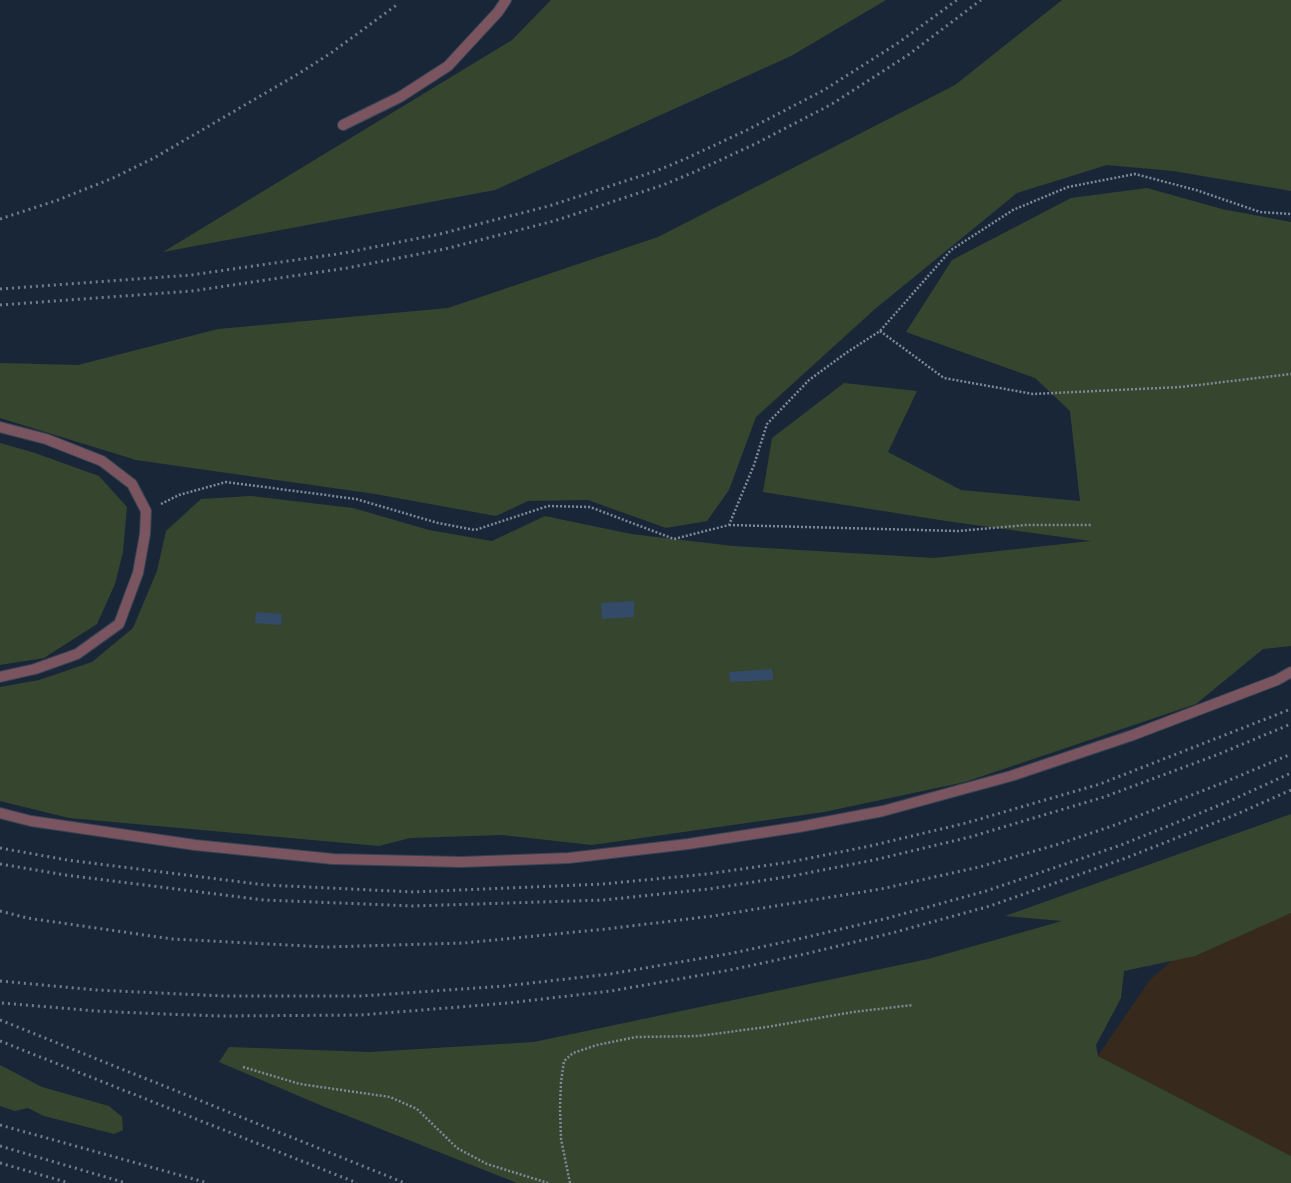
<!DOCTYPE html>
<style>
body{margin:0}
canvas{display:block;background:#182638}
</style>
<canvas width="1291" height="1183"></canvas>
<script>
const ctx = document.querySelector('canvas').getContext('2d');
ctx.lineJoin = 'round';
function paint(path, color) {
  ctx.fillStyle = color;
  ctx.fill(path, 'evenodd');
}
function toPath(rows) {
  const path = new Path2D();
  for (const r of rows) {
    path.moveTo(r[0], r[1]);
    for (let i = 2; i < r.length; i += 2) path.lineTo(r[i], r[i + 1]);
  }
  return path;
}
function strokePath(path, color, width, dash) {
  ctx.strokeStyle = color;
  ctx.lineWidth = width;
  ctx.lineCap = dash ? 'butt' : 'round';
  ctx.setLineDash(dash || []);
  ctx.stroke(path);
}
const commercial = toPath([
 [1291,890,1291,1156,1098,1056,1149,981,1198,937]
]);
const green = toPath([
 [551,0,886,0,791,56,495,190,163,252,512,40],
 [1062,0,1291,0,1291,191,1173,171,1107,165,1017,193,875,309,756,417,729,490,707,521,666,528,588,500,528,501,496,516,375,494,136,460,0,418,0,363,78,365,218,329,448,308,658,237,955,85],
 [1147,188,1222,209,1291,222,1291,646,1263,649,1196,704,965,782,824,812,592,845,502,835,410,838,379,846,69,818,0,801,0,687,39,680,92,662,133,628,157,571,166,531,201,499,251,496,353,508,429,530,492,541,545,516,631,534,733,546,934,558,1091,541,946,521,763,492,772,438,844,383,917,391,888,452,961,490,1080,501,1070,411,1035,378,906,332,952,260,1071,198],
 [0,443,35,453,99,476,127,507,123,552,115,584,97,624,44,658,0,665],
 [1291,814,1291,913,1195,956,1124,971,1121,998,1096,1045,1098,1056,1291,1156,1291,1183,517,1183,320,1105,219,1062,229,1047,370,1052,534,1042,928,959,1062,921,1005,916],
 [0,1065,42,1087,109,1106,122,1117,123,1130,114,1134,44,1116,28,1108,15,1111,0,1106]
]);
const building = toPath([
 [634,601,634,617,602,619,601,603],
 [256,612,282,614,281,625,255,623],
 [772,669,773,680,730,682,729,672]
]);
const path = toPath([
 [880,331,944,378,1033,394,1181,387,1291,374],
 [161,504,179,495,226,482,356,499,438,523,475,530,548,506,590,507,674,539,729,525,754,465,767,424,809,380,846,353,880,331,951,250,1013,210,1068,187,1135,174,1196,190,1260,212,1291,214],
 [729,525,958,531,1026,525,1091,525],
 [243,1067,300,1084,390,1097,417,1109,457,1148,487,1164,548,1183],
 [570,1183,561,1139,560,1107,561,1082,564,1061,573,1053,597,1045,636,1037,698,1036,767,1027,853,1012,913,1005]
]);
const lane = toPath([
 [343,125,400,97,448,66,498,12,506,0],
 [0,427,46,439,102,461,132,484,146,511,145,534,138,573,119,624,77,654,35,669,0,677],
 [0,813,31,821,195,845,333,859,461,862,569,858,688,844,799,827,883,811,1011,776,1133,735,1277,680,1291,672]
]);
const rail = toPath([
 [0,219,58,200,113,178,154,158,298,74,331,53,398,4],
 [0,289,191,275,344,253,440,234,549,206,656,171,685,159,747,130,824,90,898,43,957,0],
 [0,305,192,291,347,268,445,249,554,221,663,185,692,173,755,144,832,104,908,55,981,0],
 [0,848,67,860,266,885,414,892,603,884,707,874,790,862,870,846,966,823,1100,784,1291,709],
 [0,864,65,875,264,900,413,906,604,900,709,889,792,876,874,860,970,837,1104,797,1214,756,1291,724],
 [0,911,27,918,172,939,326,947,464,943,606,929,713,916,881,889,979,867,1059,844,1115,825,1225,782,1291,754],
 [0,981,96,990,224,996,362,996,505,986,610,974,733,953,803,938,888,918,986,891,1121,845,1232,800,1291,773],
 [2,1003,96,1011,163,1014,222,1016,361,1015,508,1003,611,991,730,970,805,954,892,933,990,906,1126,858,1237,814,1291,790],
 [0,1020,405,1183],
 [0,1041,357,1183],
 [0,1125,208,1183],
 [0,1146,126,1183],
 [0,1163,69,1183]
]);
paint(commercial, '#372a1c');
paint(green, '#36452e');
paint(building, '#334b68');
strokePath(lane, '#364354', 12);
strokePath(path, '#7e8998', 2.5, [2, 2]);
strokePath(lane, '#7a545f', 10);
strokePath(rail, '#6f7c8b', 3, [2, 4]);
</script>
